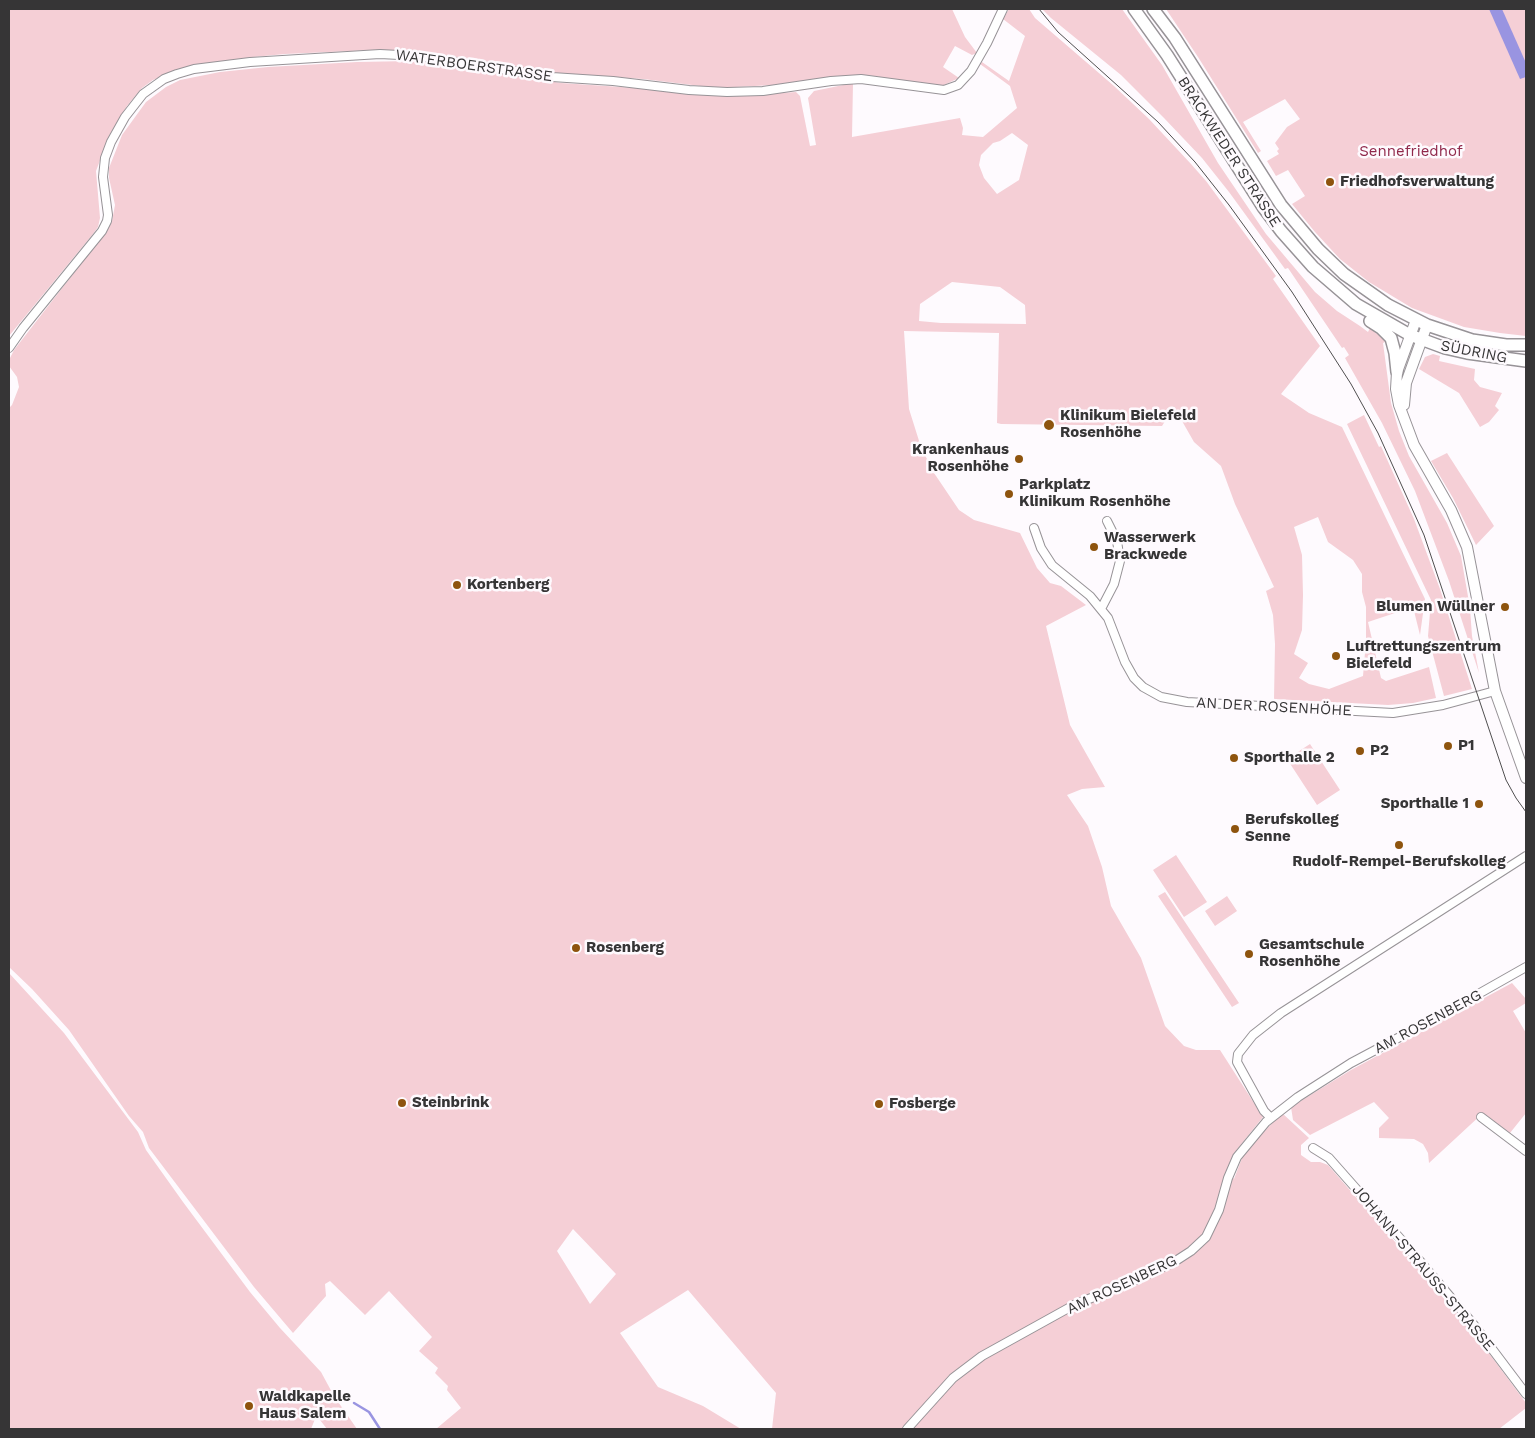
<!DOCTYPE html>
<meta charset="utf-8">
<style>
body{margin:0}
#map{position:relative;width:1535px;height:1438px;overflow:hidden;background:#fefafe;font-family:"Work Sans",sans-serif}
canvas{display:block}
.frame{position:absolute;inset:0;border:10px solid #363536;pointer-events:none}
</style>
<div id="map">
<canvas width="1535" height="1438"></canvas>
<div class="frame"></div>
</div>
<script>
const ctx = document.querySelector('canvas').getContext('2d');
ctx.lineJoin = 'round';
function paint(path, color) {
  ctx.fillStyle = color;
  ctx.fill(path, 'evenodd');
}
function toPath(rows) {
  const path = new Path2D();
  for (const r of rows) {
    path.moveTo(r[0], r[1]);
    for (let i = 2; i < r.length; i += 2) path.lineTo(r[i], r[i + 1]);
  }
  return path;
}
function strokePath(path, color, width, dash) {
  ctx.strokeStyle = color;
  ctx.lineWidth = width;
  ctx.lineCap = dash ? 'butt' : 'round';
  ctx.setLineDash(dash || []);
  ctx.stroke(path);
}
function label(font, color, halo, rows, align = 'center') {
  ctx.font = font + ' "Work Sans",sans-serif';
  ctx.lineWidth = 5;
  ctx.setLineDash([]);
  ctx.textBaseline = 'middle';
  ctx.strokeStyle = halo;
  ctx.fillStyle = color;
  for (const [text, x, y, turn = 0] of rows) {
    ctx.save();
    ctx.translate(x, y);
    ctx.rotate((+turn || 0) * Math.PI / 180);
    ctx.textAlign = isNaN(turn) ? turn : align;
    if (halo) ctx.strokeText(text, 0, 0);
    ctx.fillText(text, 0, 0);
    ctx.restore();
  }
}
const green = toPath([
 [9,9,952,9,965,37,977,53,972,55,955,46,943,67,959,78,944,85,930,85,867,75,852,75,773,85,717,88,643,79,553,73,418,51,373,50,285,54,253,57,183,68,153,80,142,88,127,106,110,134,96,171,100,218,98,227,93,234,9,336],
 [1009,9,1029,9,1035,18,1114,86,1149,119,1191,164,1206,181,1276,276,1273,279,1320,346,1281,394,1309,413,1342,427,1425,599,1420,635,1413,607,1368,622,1381,678,1386,681,1429,667,1436,698,1413,703,1388,705,1274,699,1275,644,1273,615,1266,591,1274,587,1235,504,1221,466,1194,442,1174,407,1162,426,1001,424,997,423,999,333,904,331,909,409,920,444,932,470,959,510,974,520,1020,533,1037,568,1050,583,1061,586,1086,605,1046,626,1070,725,1105,787,1082,789,1067,795,1088,826,1102,867,1111,906,1141,958,1165,1026,1184,1046,1196,1050,1220,1050,1263,1117,1235,1152,1228,1170,1234,1179,1242,1158,1256,1140,1282,1113,1309,1138,1301,1145,1301,1155,1311,1162,1320,1162,1328,1165,1471,1329,1526,1403,1526,1408,1499,1429,772,1429,776,1393,688,1290,620,1333,658,1387,703,1406,741,1429,436,1429,461,1408,447,1390,448,1386,435,1373,438,1368,419,1351,432,1337,389,1291,365,1315,330,1281,325,1284,326,1296,293,1333,254,1287,149,1148,143,1132,129,1116,69,1030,32,989,9,967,9,408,12,405,19,387,17,377,9,366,9,360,14,350,108,229,112,221,115,205,109,178,109,168,122,135,146,102,166,87,180,80,220,72,268,67,357,62,411,61,469,68,561,83,636,88,686,94,750,95,796,92,800,96,810,146,816,145,808,98,814,91,853,83,852,137,960,118,963,128,962,135,983,137,1017,108,1010,86,980,64,982,62,1009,81,1025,36,1003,19],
 [1012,133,1028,145,1019,180,997,194,984,178,979,165,981,155,993,143,1000,141],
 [952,282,1000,287,1025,305,1026,324,941,323,919,321,920,304],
 [1318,517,1328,542,1353,560,1362,574,1362,592,1366,607,1366,641,1363,676,1329,689,1309,684,1299,678,1308,663,1294,654,1302,630,1303,595,1302,555,1294,527],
 [573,1229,616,1274,590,1304,557,1251],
 [1042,9,1122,9,1162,65,1218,163,1266,234,1315,292,1337,311,1360,326,1368,332,1370,328,1384,339,1385,342,1383,343,1391,403,1399,431,1409,456,1447,523,1461,556,1470,608,1472,636,1479,673,1449,581,1415,491,1382,423,1345,358,1349,355,1344,347,1342,348,1288,268,1285,269,1229,192,1202,158,1164,118,1121,75,1051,18],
 [1166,9,1526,9,1526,336,1500,333,1464,327,1412,308,1369,282,1340,259,1315,232,1292,204,1305,196,1288,170,1276,176,1267,161,1279,154,1277,151,1279,149,1275,143,1287,127,1300,119,1285,99,1243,122,1261,151,1258,153,1198,57],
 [1433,354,1440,356,1439,361,1475,369,1474,380,1480,387,1502,393,1495,406,1499,410,1489,422,1480,427,1459,393,1419,369,1425,357],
 [1364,415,1379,447,1381,446,1414,519,1440,589,1472,689,1444,696,1428,636,1431,600,1347,424],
 [1447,453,1494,526,1476,545,1453,498,1431,461],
 [1310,744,1340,790,1317,805,1287,759],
 [1176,855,1207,902,1184,917,1153,870],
 [1165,892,1239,1003,1232,1007,1158,896],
 [1227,896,1237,911,1215,926,1205,911],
 [9,973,64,1033,138,1132,146,1150,183,1202,250,1292,280,1328,321,1372,334,1396,357,1429,327,1429,320,1420,315,1419,311,1429,9,1429],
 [1512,983,1526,999,1526,1003,1513,1011,1526,1033,1526,1113,1510,1133,1483,1113,1429,1163,1428,1153,1423,1144,1414,1139,1379,1138,1379,1128,1389,1118,1374,1102,1310,1135,1293,1120,1291,1107,1351,1070]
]);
const water = toPath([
 [1489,9,1502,9,1526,63,1526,77,1520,79]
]);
const stream = toPath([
 [354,1403,369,1412,380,1429]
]);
const minor = toPath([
 [9,348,23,328,102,231,107,221,108,215,103,177,105,158,111,142,125,117,143,94,164,79,177,74,194,69,250,62,380,54,418,56,552,77,613,81,689,90,727,92,763,91,831,81,861,79,944,90,958,85,971,71,987,43,1003,9],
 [1034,528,1041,548,1052,565,1090,596,1108,618,1125,662,1134,678,1143,687,1161,697,1187,702,1393,713,1443,705,1495,691],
 [1101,609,1114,584,1120,561,1117,541,1107,521],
 [1481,1117,1526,1151],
 [1271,1118,1264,1111,1237,1062,1238,1054,1253,1035,1281,1013,1526,856],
 [1313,1148,1329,1158,1420,1261,1474,1325,1526,1394],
 [907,1429,953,1378,982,1356,1074,1305,1133,1281,1174,1262,1191,1251,1206,1237,1219,1210,1228,1178,1237,1157,1266,1122,1298,1097,1351,1063,1443,1014,1526,967]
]);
const tertiary = toPath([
 [1416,320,1397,372,1396,389,1399,405,1414,445,1451,510,1467,547,1495,691,1526,778],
 [1404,405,1406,383,1427,325]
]);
const secondary = toPath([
 [1134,9,1167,55,1263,207,1281,231,1313,267,1356,304,1410,335,1445,348,1467,353,1526,361],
 [1153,9,1175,38,1281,205,1318,249,1344,274,1388,305,1427,325,1472,340,1506,345,1526,345],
 [1370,321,1381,328,1391,338,1395,353,1397,372]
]);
const tram = toPath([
 [1039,9,1058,32,1158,122,1195,162,1229,205,1292,292,1351,384,1378,433,1424,535,1506,780,1516,798,1526,812]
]);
const markers = [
 [1330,182,5,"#8e540e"],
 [1049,425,6,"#8e540e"],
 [1019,459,5,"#8e540e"],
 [1009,494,5,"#8e540e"],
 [1094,547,5,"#8e540e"],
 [457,585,5,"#8e540e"],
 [1505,607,5,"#8e540e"],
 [1336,656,5,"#8e540e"],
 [1448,746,5,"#8e540e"],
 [1360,751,5,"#8e540e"],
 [1234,758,5,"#8e540e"],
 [1479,804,5,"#8e540e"],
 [1235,829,5,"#8e540e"],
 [1399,845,5,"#8e540e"],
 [576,948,5,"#8e540e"],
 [1249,954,5,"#8e540e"],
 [402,1103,5,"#8e540e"],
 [879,1104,5,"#8e540e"],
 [249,1406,5,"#8e540e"]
];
const streetNames = [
 ["WATERBOERSTRASSE",474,66,8],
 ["BRACKWEDER STRASSE",1229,152,57],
 ["SÜDRING",1474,352,11],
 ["AN DER ROSENHÖHE",1274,707,3],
 ["AM ROSENBERG",1428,1022,-28],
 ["JOHANN-STRAUSS-STRASSE",1423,1268,50],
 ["AM ROSENBERG",1122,1285,-25]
];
const parkNames = [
 ["Sennefriedhof",1411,152]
];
const poiNames = [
 ["Friedhofsverwaltung",1340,182],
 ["Klinikum Bielefeld",1060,416],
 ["Rosenhöhe",1060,433],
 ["Krankenhaus",1009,450,"right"],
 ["Rosenhöhe",1009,467,"right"],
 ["Parkplatz",1019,485],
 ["Klinikum Rosenhöhe",1019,502],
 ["Wasserwerk",1104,538],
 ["Brackwede",1104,555],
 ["Kortenberg",467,585],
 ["Blumen Wüllner",1495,607,"right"],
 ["Luftrettungszentrum",1346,647],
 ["Bielefeld",1346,664],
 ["P1",1458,746],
 ["P2",1370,751],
 ["Sporthalle 2",1244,758],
 ["Sporthalle 1",1469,804,"right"],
 ["Berufskolleg",1245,820],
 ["Senne",1245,837],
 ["Rudolf-Rempel-Berufskolleg",1399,862,"center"],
 ["Gesamtschule",1259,945],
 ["Rosenhöhe",1259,962],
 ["Rosenberg",586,948],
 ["Steinbrink",412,1103],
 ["Fosberge",889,1104],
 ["Waldkapelle",259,1397],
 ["Haus Salem",259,1414]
];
paint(green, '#f5cfd6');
paint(water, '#9994e1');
strokePath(stream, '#9994e1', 2.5);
strokePath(minor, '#979397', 10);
strokePath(tertiary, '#979397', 12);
strokePath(secondary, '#979397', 14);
strokePath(minor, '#fff', 8);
strokePath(tertiary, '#fff', 10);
strokePath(secondary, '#fff', 11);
strokePath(tram, '#4f4e4f', 1);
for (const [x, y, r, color] of markers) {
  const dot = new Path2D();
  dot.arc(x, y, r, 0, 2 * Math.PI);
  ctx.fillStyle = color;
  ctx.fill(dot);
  strokePath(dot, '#fefafe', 2);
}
label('15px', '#363536', '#fefafe', streetNames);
label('15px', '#90284b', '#fefafe', parkNames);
label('bold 15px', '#363536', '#fefafe', poiNames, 'left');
</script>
